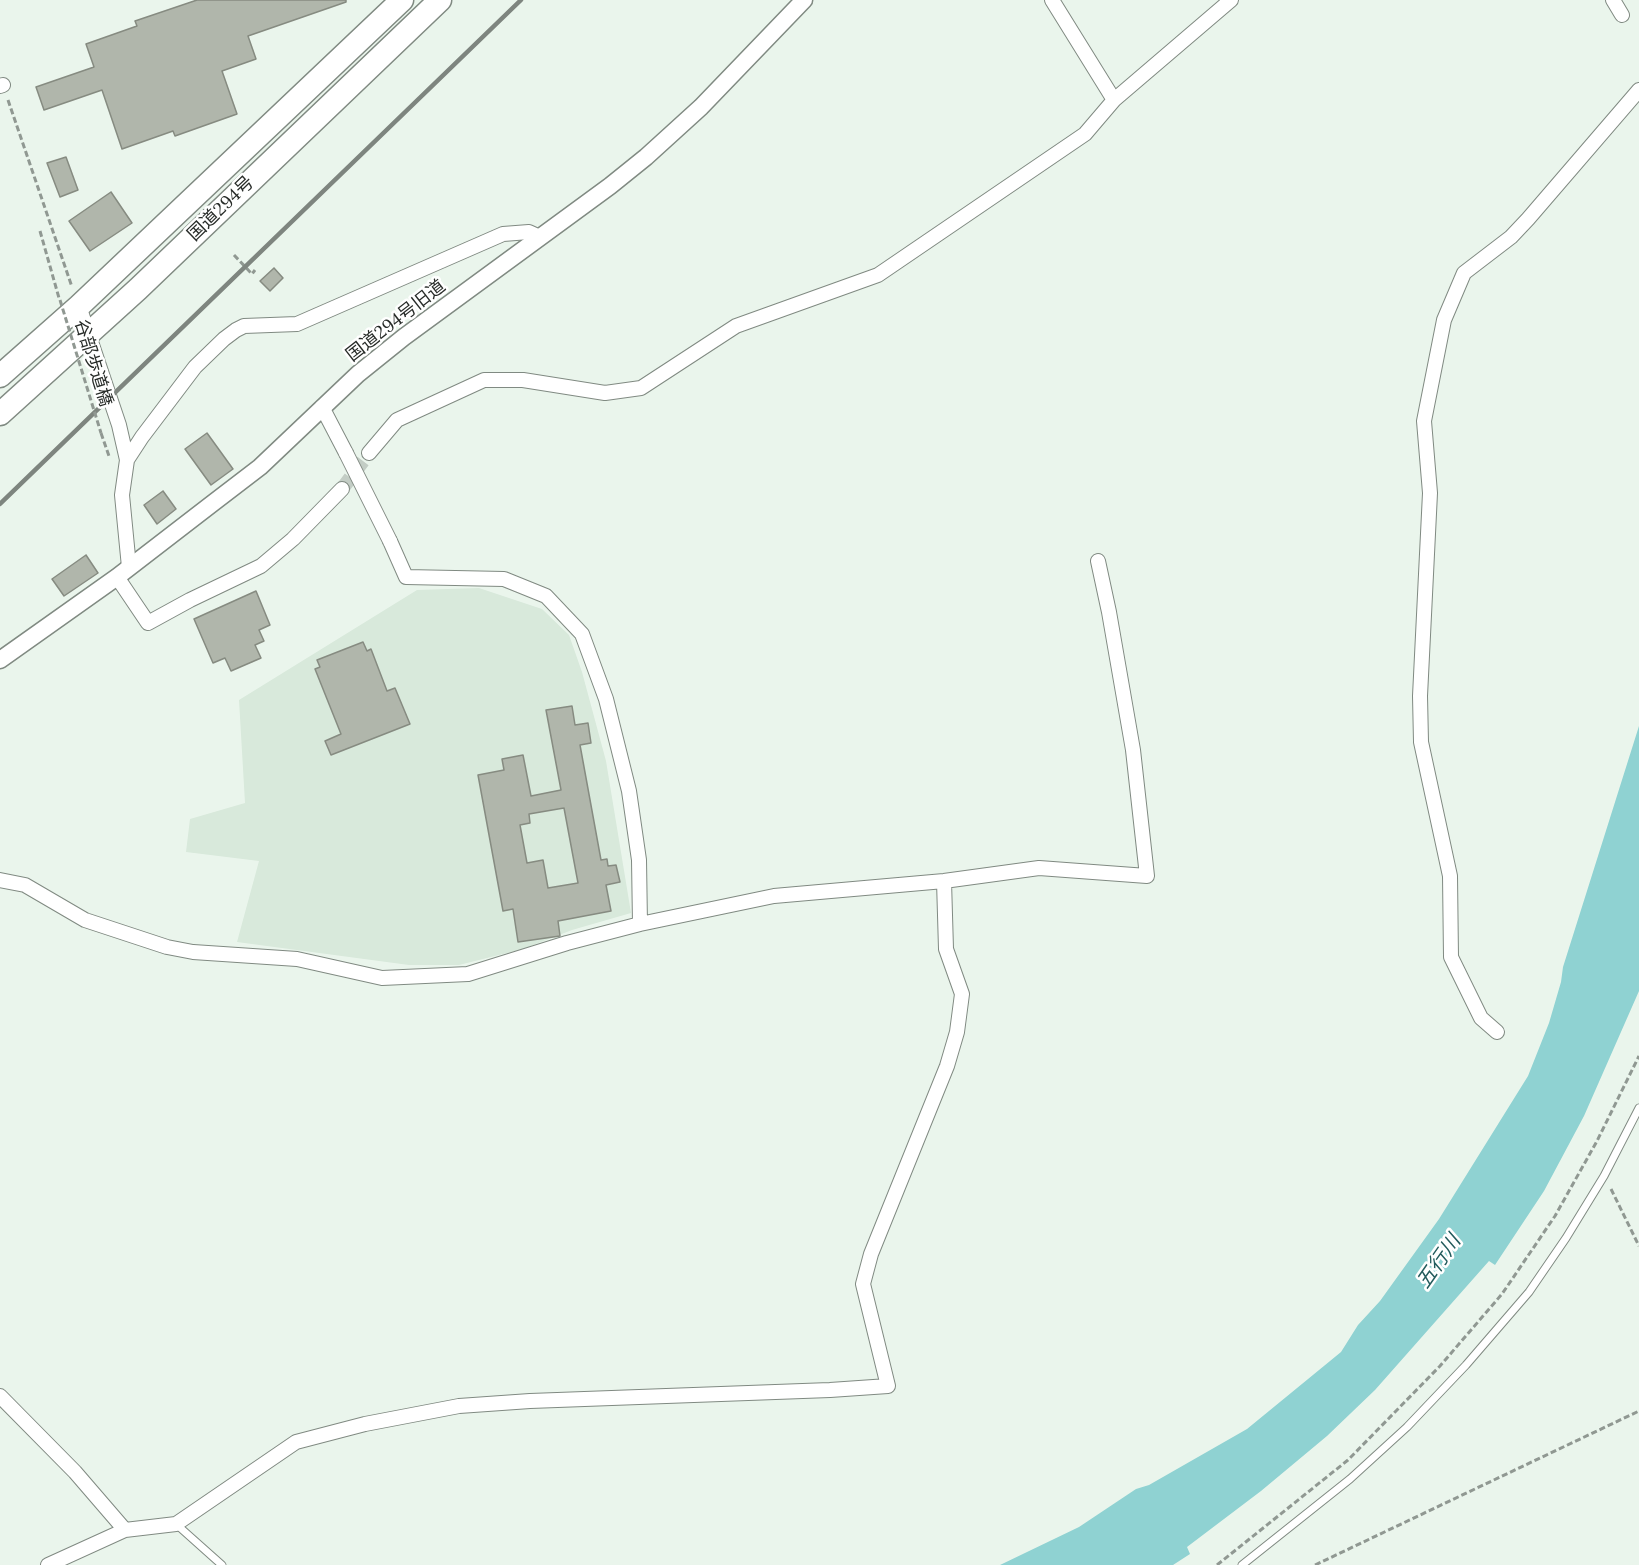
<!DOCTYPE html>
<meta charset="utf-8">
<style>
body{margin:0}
canvas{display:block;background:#eaf5ec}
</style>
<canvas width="1639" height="1565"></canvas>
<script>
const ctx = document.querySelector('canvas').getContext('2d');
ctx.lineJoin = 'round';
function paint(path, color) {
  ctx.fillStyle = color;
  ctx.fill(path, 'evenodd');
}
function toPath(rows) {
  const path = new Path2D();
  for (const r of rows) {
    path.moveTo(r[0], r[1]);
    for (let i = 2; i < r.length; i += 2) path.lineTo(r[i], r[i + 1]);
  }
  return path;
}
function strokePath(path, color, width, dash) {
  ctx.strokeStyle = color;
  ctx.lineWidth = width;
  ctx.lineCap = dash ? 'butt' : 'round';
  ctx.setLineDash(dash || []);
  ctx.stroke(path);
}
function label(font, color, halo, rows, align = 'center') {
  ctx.font = font + ' Lora,"Noto Sans JP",serif';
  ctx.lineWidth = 5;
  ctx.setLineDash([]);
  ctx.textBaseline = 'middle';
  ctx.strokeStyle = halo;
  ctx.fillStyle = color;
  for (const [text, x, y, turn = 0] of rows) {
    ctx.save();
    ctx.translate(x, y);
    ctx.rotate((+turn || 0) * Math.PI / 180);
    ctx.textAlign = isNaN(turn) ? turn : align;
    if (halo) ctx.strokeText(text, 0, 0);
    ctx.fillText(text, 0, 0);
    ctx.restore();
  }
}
const built = toPath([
 [479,588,542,609,569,635,582,672,606,761,631,913,572,930,523,949,459,965,409,965,237,942,259,861,186,852,190,819,245,803,239,700,417,590]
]);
const water = toPath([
 [1639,726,1639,991,1584,1116,1544,1191,1495,1265,1489,1261,1375,1390,1327,1436,1261,1491,1187,1547,1190,1554,1173,1565,1000,1565,1079,1527,1136,1489,1149,1485,1247,1429,1341,1352,1358,1325,1380,1301,1439,1219,1528,1076,1549,1023,1561,982,1563,967]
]);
const building = toPath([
 [197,0,346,0,346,2,248,36,256,59,222,71,237,114,175,136,173,131,122,149,102,90,44,110,36,87,94,67,86,44,137,26,135,21,197,0],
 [66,157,78,190,60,197,47,163,66,157],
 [111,192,132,223,90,251,69,221,111,192],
 [274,268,283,278,270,291,260,281,274,268],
 [207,433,233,469,211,485,185,449,207,433],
 [163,491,176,509,157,524,144,505,163,491],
 [86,555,98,573,64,596,52,579,86,555],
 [256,591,270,625,259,630,264,641,255,645,261,658,231,671,225,658,213,663,194,619,256,591],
 [363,642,367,651,371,649,387,691,395,688,410,724,331,755,325,741,341,734,315,669,320,667,317,660,363,642],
 [572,706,575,725,588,723,591,743,580,745,601,860,607,859,608,866,616,865,620,882,606,885,611,911,558,921,560,936,518,942,513,909,503,911,478,775,504,770,502,759,523,755,531,796,561,790,546,710,572,706],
 [564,808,578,883,548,888,543,860,527,863,520,825,530,823,529,814,564,808]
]);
const minorTunnel = toPath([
 [342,489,369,453]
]);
const path = toPath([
 [8,100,72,287],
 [40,231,59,298],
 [234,255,252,274,255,270],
 [101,433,109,456],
 [1611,1189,1639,1246],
 [1217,1565,1348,1460,1440,1366,1502,1294,1555,1216,1597,1141,1639,1056],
 [1315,1565,1639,1411]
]);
const service = toPath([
 [176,1524,222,1565],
 [1242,1565,1350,1479,1407,1427,1466,1365,1529,1292,1566,1238,1604,1176,1639,1108]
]);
const minor = toPath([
 [1052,0,1114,100],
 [1613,0,1622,15],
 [0,86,3,85],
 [79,306,119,425,127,460,122,495,129,567],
 [322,407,346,453],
 [369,453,397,420,484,380,523,380,605,393,641,388,736,326,878,275,1085,134,1114,100,1231,0],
 [127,460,142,437,195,367,224,339,236,330,244,326,297,324,503,234,529,232,540,237],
 [390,541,406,577,504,579,546,596,582,634,606,699,629,791,639,860,640,924],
 [117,577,148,623,190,600,261,566,293,539,342,489],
 [0,880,25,885,85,920,167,947,193,952,297,959,382,978,468,974,567,943,640,924,774,896,944,881,1039,868,1147,876,1133,750,1109,612,1098,561],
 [1497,1032,1481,1018,1451,957,1450,876,1421,742,1420,696,1430,493,1424,421,1444,320,1464,273,1511,237,1528,219,1639,90],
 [0,1396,75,1472,125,1530],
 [48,1565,125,1530,176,1524,296,1442,365,1424,459,1406,530,1401,830,1390,888,1386,863,1284,871,1254,947,1066,957,1032,962,994,946,949,944,881]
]);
const tertiary = toPath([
 [0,660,117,577,213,503,260,467,358,374,404,337,610,186,646,157,701,107,804,0]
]);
const trunk = toPath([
 [0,376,79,306,402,0],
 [0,414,138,289,440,0]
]);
const rail = toPath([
 [0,504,521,0]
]);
const pathBridge = toPath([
 [60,300,101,433]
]);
const minorBridge = toPath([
 [346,453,390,541]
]);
const streetNames = [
 ["国道294号",221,209,-44],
 ["国道294号旧道",396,321,-38],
 ["谷部歩道橋",93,363,73]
];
const waterNames = [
 ["五行川",1439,1262,-55]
];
paint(built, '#d8e9db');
paint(water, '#8fd2d2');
paint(building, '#b0b6ab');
strokePath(building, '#868b81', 1.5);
strokePath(minorTunnel, '#c3cdc5', 14, [14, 7]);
strokePath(service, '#808a82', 9);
strokePath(minor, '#808a82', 16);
strokePath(tertiary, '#808a82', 19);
strokePath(trunk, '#808a82', 25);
strokePath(path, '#909892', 3, [6, 3]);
strokePath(service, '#fff', 7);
strokePath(minor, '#fff', 14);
strokePath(tertiary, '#fff', 16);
strokePath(trunk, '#fff', 22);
strokePath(rail, '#7e857f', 4.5);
strokePath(minorBridge, '#808a82', 16, []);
strokePath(pathBridge, '#909892', 3, [6, 3]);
strokePath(minorBridge, '#fff', 14);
label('18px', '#282c29', '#fff', streetNames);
label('italic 20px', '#225b5c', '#fff', waterNames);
</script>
